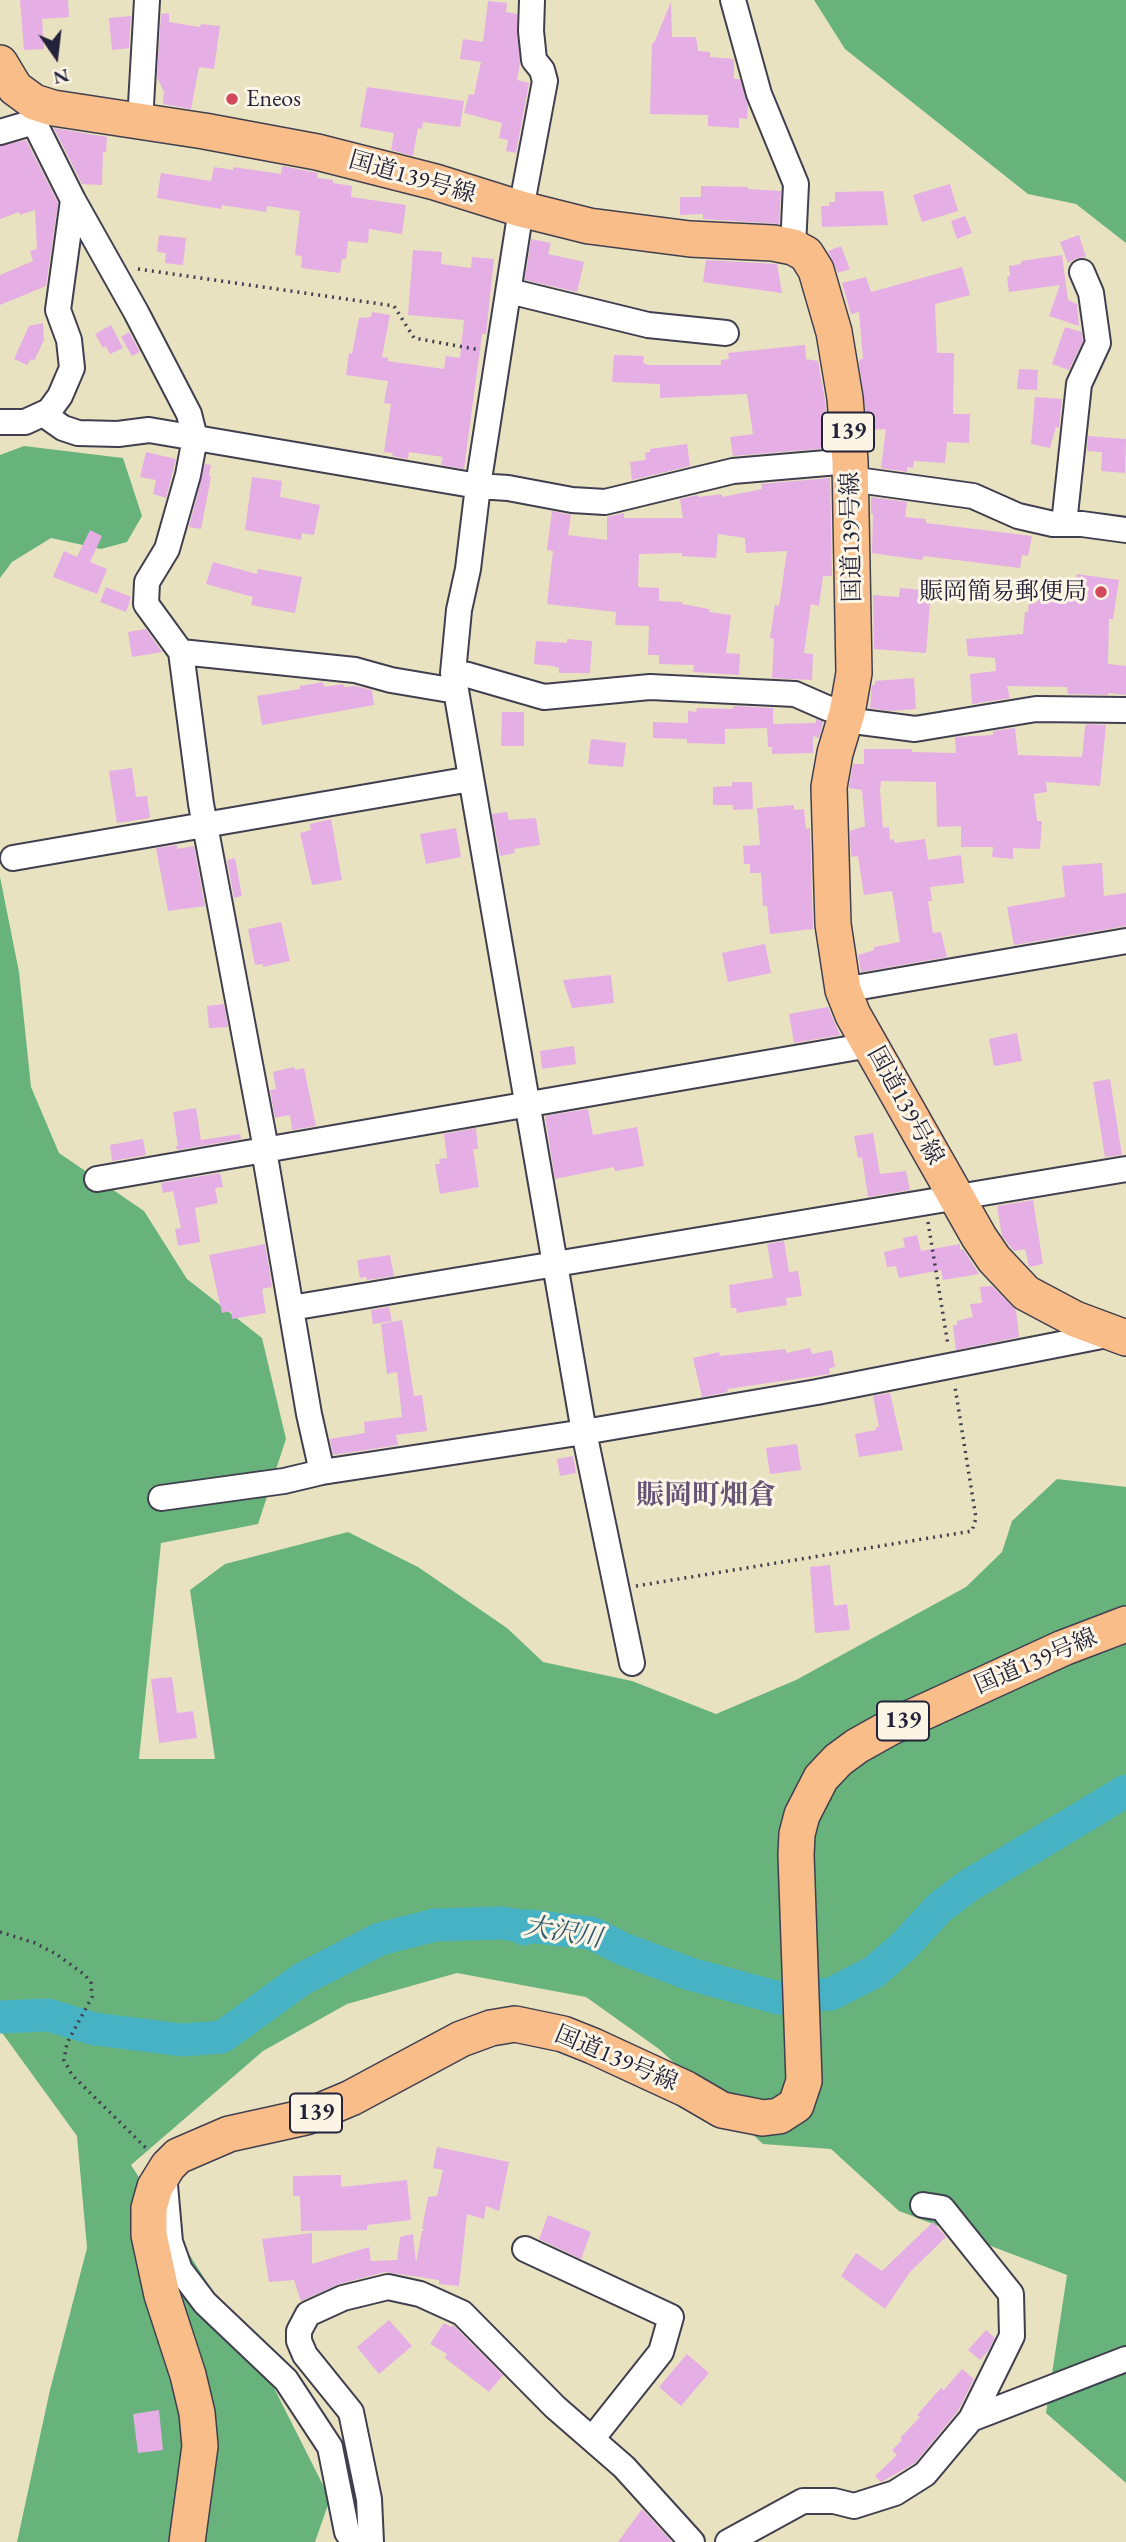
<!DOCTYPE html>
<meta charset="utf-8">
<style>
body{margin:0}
#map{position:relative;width:1126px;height:2542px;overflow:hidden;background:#e9e2c1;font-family:"EB Garamond",serif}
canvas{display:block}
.north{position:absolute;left:21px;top:21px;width:70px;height:70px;-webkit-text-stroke:5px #fcf5e5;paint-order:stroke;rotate:166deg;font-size:19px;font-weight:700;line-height:28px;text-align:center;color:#22223b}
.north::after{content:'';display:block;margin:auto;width:24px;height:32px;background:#22223b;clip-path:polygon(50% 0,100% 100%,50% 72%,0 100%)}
</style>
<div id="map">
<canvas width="1126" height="2542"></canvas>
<div class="north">N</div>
</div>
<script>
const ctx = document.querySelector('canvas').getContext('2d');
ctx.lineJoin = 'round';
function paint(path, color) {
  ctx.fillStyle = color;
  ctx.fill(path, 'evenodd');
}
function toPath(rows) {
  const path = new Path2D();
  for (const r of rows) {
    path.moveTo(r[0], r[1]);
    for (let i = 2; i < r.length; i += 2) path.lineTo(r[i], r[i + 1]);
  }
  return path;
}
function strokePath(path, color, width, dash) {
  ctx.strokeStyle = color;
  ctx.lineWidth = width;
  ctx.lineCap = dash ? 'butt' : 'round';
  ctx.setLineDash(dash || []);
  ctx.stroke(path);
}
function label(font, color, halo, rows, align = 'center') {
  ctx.font = font + ' "EB Garamond","Noto Serif JP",serif';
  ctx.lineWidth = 6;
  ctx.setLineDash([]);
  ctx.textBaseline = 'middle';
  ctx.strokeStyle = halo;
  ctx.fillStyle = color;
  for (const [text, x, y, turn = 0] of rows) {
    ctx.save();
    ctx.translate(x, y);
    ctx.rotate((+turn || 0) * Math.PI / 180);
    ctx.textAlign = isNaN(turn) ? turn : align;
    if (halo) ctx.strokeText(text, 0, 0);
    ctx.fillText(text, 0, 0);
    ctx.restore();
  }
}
const forest = toPath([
 [814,0,1126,0,1126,243,1076,204,1028,194,845,49],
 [24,446,123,458,142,516,127,542,101,549,51,538,12,562,0,578,0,455],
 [0,877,19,972,31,1087,59,1153,144,1211,187,1279,262,1338,286,1439,258,1524,161,1543,139,1759,215,1759,190,1590,225,1564,348,1532,418,1567,507,1628,543,1662,632,1681,716,1714,796,1680,966,1587,1002,1552,1012,1521,1057,1479,1126,1487,1126,2483,1046,2413,1067,2275,899,2211,831,2149,763,2144,659,2049,586,1997,457,1973,347,2004,263,2051,131,2165,268,2376,330,2499,315,2542,17,2542,50,2390,87,2248,77,2136,0,2030]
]);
const river = toPath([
 [0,2017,48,2015,95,2029,182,2040,222,2037,302,1979,380,1939,435,1925,502,1923,521,1926,524,1929,527,1926,591,1933,623,1949,690,1974,779,1998,831,1994,874,1972,904,1946,939,1908,968,1886,1126,1791]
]);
const building = toPath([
 [20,0,68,0,69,17,42,19,44,49,24,50],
 [488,1,507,3,506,12,517,14,520,63,517,80,529,83,516,153,506,151,508,140,499,138,502,123,464,113,469,94,474,95,481,62,460,59,463,39,483,42],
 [671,2,672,37,696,37,698,51,710,52,710,57,734,59,734,79,740,79,748,105,747,119,739,118,739,128,708,126,708,115,650,114,652,43,654,43],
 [169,13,169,22,200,27,201,24,220,26,214,69,199,67,191,109,163,104,164,92,157,77,161,14],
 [131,16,129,48,112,50,109,18],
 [367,87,464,101,460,127,423,122,422,129,418,128,413,156,391,150,394,133,360,127],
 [54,128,107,137,106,152,103,152,102,185,82,184],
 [26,140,58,203,46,286,0,305,0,275,33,261,30,251,37,249,35,210,20,215,19,212,0,219,0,146],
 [282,166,318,173,317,178,333,180,333,183,352,186,351,197,406,205,402,234,369,229,368,243,348,241,346,259,342,259,340,273,301,268,302,256,295,255,300,211,267,206,266,212,222,205,221,209,157,198,161,173,211,181,214,167,233,170,233,167,281,174],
 [950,184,958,211,922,222,913,195],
 [701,186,748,187,748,189,781,191,779,224,703,219,703,214,680,215,680,197,701,197],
 [883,191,888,225,822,227,821,206,829,206,829,202,835,202,835,192],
 [965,216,972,233,957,239,951,221],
 [159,235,186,238,183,265,165,263,166,253,157,252],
 [1079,235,1086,257,1077,258,1068,263,1060,242],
 [531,239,551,243,548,254,584,262,577,292,525,280],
 [841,246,850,269,838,273,828,251],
 [413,250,442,252,441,264,471,268,472,257,494,259,486,334,482,334,464,469,441,465,443,457,409,452,408,459,392,456,393,453,384,452,391,404,384,403,388,381,346,375,349,353,352,354,359,318,371,317,372,312,390,315,382,357,388,358,388,361,444,369,446,356,460,358,464,320,408,315],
 [1062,255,1068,300,1077,304,1079,326,1049,316,1060,285,1009,292,1007,277,1010,276,1009,266,1021,264,1021,261],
 [706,260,777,264,782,293,703,282],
 [962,267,970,295,935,304,937,353,954,353,953,414,970,414,969,443,947,442,945,463,914,461,913,468,907,467,907,472,881,468,886,429,868,430,859,363,860,359,863,359,859,312,851,314,842,283,866,277,871,292],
 [43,323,44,340,34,361,31,359,27,365,14,359,29,326],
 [111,325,123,348,110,354,106,346,103,348,95,334],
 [1065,327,1082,332,1083,341,1069,370,1052,364],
 [129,332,140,352,132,356,121,337],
 [805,345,806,359,818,361,825,400,829,448,733,456,730,437,753,434,747,394,660,398,660,384,612,382,614,355,644,356,643,363,648,365,721,365,721,360,729,359,728,353],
 [1019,369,1038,370,1037,390,1017,389],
 [1035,397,1062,399,1059,428,1056,427,1050,448,1031,444],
 [1088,436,1126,439,1125,473,1101,471,1102,452,1087,451],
 [687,444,690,466,632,480,630,462,646,460,645,453,650,452,650,449],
 [146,452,176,459,166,498,153,494,156,480,140,477],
 [205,464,211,465,209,476,211,477,201,529,189,527],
 [252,477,282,481,280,497,320,505,314,535,302,533,301,540,245,530],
 [830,478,832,576,823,576,819,606,811,604,804,653,813,654,812,680,772,678,774,639,770,638,775,605,779,606,787,551,746,553,745,538,718,534,716,558,682,556,682,553,639,554,638,587,659,588,659,601,682,602,682,604,709,609,709,612,731,615,726,653,740,654,739,675,693,672,694,665,659,664,659,655,648,655,649,626,615,625,616,612,547,604,553,551,547,550,552,511,571,515,568,535,607,540,607,517,624,513,624,518,683,518,680,499,698,495,699,497,722,494,722,497,762,489,761,484],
 [871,497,907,502,905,517,926,519,926,523,1032,536,1028,556,1022,555,1020,568,924,556,922,560,872,553,873,514,871,514],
 [90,530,102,536,90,562,107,569,97,594,53,577,64,551,77,557],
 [213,562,257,574,258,569,302,577,295,613,251,605,253,597,206,584],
 [1077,574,1119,580,1113,619,1109,619,1108,664,1126,666,1126,695,1108,693,1108,695,1068,694,1067,687,1007,686,1010,698,972,704,970,674,996,671,995,658,968,656,966,639,1023,634,1025,612,1028,612,1029,602,1037,603,1037,598,1073,601],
 [106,587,131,597,126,612,100,602],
 [900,588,931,591,926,653,874,649,873,595,899,597],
 [146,629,162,652,132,657,128,632],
 [567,639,592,641,590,673,559,673,559,668,553,666,534,664,536,641,567,643],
 [914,678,916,709,890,711,870,708,872,685,875,685,875,681],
 [323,682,324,687,343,684,344,687,355,686,372,690,374,705,262,725,257,696,300,689,300,686],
 [733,706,773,708,773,724,816,723,816,719,823,722,819,738,813,736,813,753,772,754,772,747,768,747,767,728,725,729,725,744,687,743,687,739,653,738,653,722,688,723,688,711,696,712,697,708,733,709],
 [502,712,524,712,524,746,501,746],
 [1087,724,1106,725,1100,786,1046,782,1047,792,1034,794,1037,821,1042,821,1040,849,1013,848,1013,859,992,857,993,847,961,847,961,826,937,827,936,782,881,781,880,791,883,828,889,827,890,840,894,839,895,843,925,839,928,860,961,855,964,883,930,887,932,901,928,901,933,933,941,932,947,957,861,972,858,955,874,950,874,947,900,942,892,891,864,895,858,856,851,857,850,831,865,826,862,790,849,788,853,764,864,764,864,749,912,749,912,752,956,753,955,737,993,735,993,731,1015,728,1018,755,1082,757,1085,727],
 [591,739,626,743,623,767,588,764],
 [132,768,136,797,147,796,150,818,117,823,109,771],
 [732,782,752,782,753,809,733,810,733,805,713,805,713,787,732,786],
 [794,805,794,810,804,809,806,829,810,828,813,929,770,934,767,906,763,906,761,873,750,873,750,864,744,864,743,846,760,845,757,808],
 [507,812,509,820,536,818,540,845,514,849,515,853,500,856,492,814],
 [331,819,342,880,312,885,300,833,311,830,310,824],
 [456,828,461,857,426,864,420,834],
 [177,845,177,849,194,846,205,906,168,911,156,848],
 [235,858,242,896,234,898,227,860],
 [1102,863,1104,896,1126,893,1126,926,1014,945,1007,907,1065,897,1062,866],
 [281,922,290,961,263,967,263,964,255,965,248,929],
 [765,944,771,973,728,982,722,953],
 [611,975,614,1003,572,1008,563,980],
 [224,1004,228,1027,209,1028,207,1006],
 [828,1007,840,1035,794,1043,789,1014],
 [1017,1033,1022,1061,994,1066,989,1039],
 [574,1046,576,1064,542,1069,540,1051],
 [294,1067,295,1070,304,1068,316,1126,292,1130,290,1115,275,1118,270,1090,276,1089,273,1072],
 [1110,1079,1122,1155,1105,1157,1093,1082],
 [196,1108,201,1140,240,1134,241,1139,177,1150,176,1146,178,1146,173,1112],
 [588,1109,593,1135,637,1127,644,1166,615,1171,614,1167,555,1179,545,1116],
 [476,1128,478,1149,473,1149,479,1187,440,1194,435,1164,440,1164,439,1159,447,1158,444,1134],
 [873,1133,880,1174,906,1171,910,1190,868,1197,862,1157,858,1158,854,1136],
 [143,1139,146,1155,112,1161,110,1145],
 [220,1173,223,1187,215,1188,218,1203,195,1208,200,1242,178,1246,175,1229,181,1228,173,1191,163,1193,161,1183],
 [1033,1200,1043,1264,1029,1267,1025,1249,1014,1251,1002,1236,997,1206],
 [917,1235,921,1251,960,1244,960,1250,963,1249,979,1274,943,1280,941,1270,899,1278,896,1266,887,1267,884,1252,905,1247,903,1238],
 [784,1241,789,1272,798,1271,802,1296,786,1298,787,1305,737,1313,736,1308,731,1308,729,1285,773,1278,767,1244],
 [265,1244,272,1287,262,1289,266,1313,232,1319,231,1311,222,1313,209,1255],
 [390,1255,394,1276,367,1280,366,1277,360,1278,357,1260],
 [992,1286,1016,1310,1019,1337,956,1350,953,1325,957,1325,957,1321,973,1317,970,1304,982,1303,980,1287],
 [389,1307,392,1321,373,1324,371,1310],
 [402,1320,414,1396,422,1395,427,1431,396,1435,398,1445,333,1455,330,1439,365,1433,364,1422,402,1417,397,1372,387,1374,381,1324],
 [810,1348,812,1354,832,1350,835,1367,829,1368,830,1374,727,1389,728,1392,702,1397,693,1358,719,1352,720,1356,786,1349,786,1353],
 [890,1393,903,1450,859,1457,855,1434,876,1430,876,1427,879,1427,873,1396],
 [797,1444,801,1470,770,1474,766,1448],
 [573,1456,576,1473,560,1476,557,1459],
 [830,1565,834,1606,847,1604,850,1630,815,1633,810,1567],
 [172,1677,177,1713,193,1711,197,1738,159,1743,151,1679],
 [437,2147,509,2162,499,2211,486,2206,484,2219,467,2214,459,2286,439,2284,439,2280,385,2272,339,2284,301,2301,294,2280,269,2282,262,2239,312,2233,312,2264,369,2247,371,2261,397,2260,400,2237,413,2234,416,2263,422,2231,426,2230,422,2229,428,2197,437,2196,443,2170,433,2168],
 [341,2175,341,2187,407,2180,411,2220,367,2225,367,2230,301,2231,300,2196,293,2196,293,2176],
 [548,2215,591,2232,581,2259,539,2239],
 [933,2222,946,2237,910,2272,885,2309,841,2276,856,2253,882,2271],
 [389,2320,412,2346,379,2374,357,2347],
 [444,2323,451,2327,453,2325,503,2375,489,2392,445,2358,447,2354,430,2344],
 [986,2330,995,2338,988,2351,980,2360,968,2350],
 [687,2354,709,2373,681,2406,659,2387],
 [962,2369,974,2379,958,2411,915,2463,881,2482,875,2476,897,2455,892,2450,902,2440,900,2438,920,2417,917,2415,941,2388,944,2390],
 [159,2410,163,2450,138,2453,133,2414],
 [642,2509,672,2542,618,2542]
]);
const path = toPath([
 [138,269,394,306,414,338,480,350],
 [928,1222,948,1345],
 [636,1586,972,1531,976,1518,955,1387],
 [0,1932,35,1943,56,1954,85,1975,91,1983,92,1997,67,2043,64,2060,72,2075,147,2149]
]);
const minor = toPath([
 [532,0,531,31,534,60,542,70,545,81,521,209,478,486,468,569,459,610,453,673,584,1432,632,1663],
 [733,0,759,94,796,184,793,247],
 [34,102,32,117,34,122,73,200,136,312,189,414,195,438,188,475,167,549,147,582,146,604,181,652,201,804,266,1149,265,1156,309,1414,322,1472],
 [140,122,147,0],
 [0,132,34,122],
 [509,291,648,325,726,333],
 [43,414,63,428,78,433,118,434,149,430,478,486,508,488,572,500,605,502,733,471,850,461],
 [0,422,25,422,49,411,60,396,72,368,69,340,58,310,73,200],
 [850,479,973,496,1018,516,1053,524,1082,524,1126,530],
 [1064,524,1079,384,1098,343,1091,293,1082,272],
 [181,652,355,670,391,680,456,691],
 [453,673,468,675,544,697,650,687,795,694,827,708,847,713,861,722,915,729,1036,709,1126,710],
 [13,858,471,779],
 [843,990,1126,941],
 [97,1179,870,1045],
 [291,1308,1126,1169],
 [161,1498,284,1481,322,1472,584,1432,817,1392,1112,1334],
 [164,2174,170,2242,180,2270,205,2303,286,2380,330,2447,347,2532,354,2542],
 [923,2205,942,2208,1011,2294,1012,2336,971,2419],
 [525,2249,671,2317,661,2352,592,2439],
 [371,2542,369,2499,351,2412,305,2355,299,2341,299,2331,308,2314,343,2298,388,2287,420,2294,462,2313,555,2407,624,2467,692,2542],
 [728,2542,803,2501,834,2501,854,2506,895,2493,925,2474,971,2419,1126,2359]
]);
const highway = toPath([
 [0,63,15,88,34,102,53,108,204,131,317,152,435,182,521,209,589,226,690,239,773,243,793,247,806,254,816,270,834,332,845,398,850,461,854,673,847,713,835,753,829,787,833,924,843,990,853,1015,979,1237,994,1259,1026,1293,1075,1319,1126,1338],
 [187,2542,200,2446,197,2413,188,2375,162,2295,149,2235,149,2208,155,2187,168,2166,178,2156,229,2134,306,2117,351,2098,461,2039,491,2028,515,2024,563,2034,593,2046,686,2089,722,2110,763,2118,779,2116,796,2105,804,2081,796,1855,797,1834,802,1815,821,1778,838,1760,857,1746,891,1727,1063,1648,1126,1624]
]);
const markers = [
 [232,99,7,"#d1495b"],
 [1101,592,7,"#d1495b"]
];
const shields = [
 [848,432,52],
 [903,1721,52],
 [316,2113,52]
];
const shieldNames = [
 ["139",848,432],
 ["139",903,1721],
 ["139",316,2113]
];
const poiNames = [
 ["Eneos",246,99],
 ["賑岡簡易郵便局",1087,592,"right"]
];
const streetNames = [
 ["国道139号線",412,178,16],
 ["国道139号線",852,537,-91],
 ["国道139号線",905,1106,61],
 ["国道139号線",1036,1662,-23],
 ["国道139号線",616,2059,23]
];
const waterNames = [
 ["大沢川",563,1933,10]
];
const quarterNames = [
 ["賑岡町畑倉",706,1496]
];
paint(forest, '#68b37b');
strokePath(river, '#46b2c3', 33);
paint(building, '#e5aee5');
strokePath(minor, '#403f4f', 28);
strokePath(highway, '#403f4f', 38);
strokePath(path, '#403f4f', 3.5, [2, 5]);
strokePath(minor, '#fff', 24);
strokePath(highway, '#f8bd89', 35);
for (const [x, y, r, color] of markers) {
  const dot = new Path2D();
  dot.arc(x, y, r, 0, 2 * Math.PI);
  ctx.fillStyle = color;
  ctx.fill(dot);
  strokePath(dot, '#fcf5e5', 2.5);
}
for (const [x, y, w] of shields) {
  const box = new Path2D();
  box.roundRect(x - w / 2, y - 19.5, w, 39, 5);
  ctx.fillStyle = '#fcf5e5';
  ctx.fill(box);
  strokePath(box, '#22223b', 2);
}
label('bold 23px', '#22223b', null, shieldNames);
label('24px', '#22223b', '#fcf5e5', poiNames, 'left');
label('24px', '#22223b', '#fcf5e5', streetNames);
label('italic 26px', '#305c71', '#fcf5e5', waterNames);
label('bold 28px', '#665376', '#fcf5e5', quarterNames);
</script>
